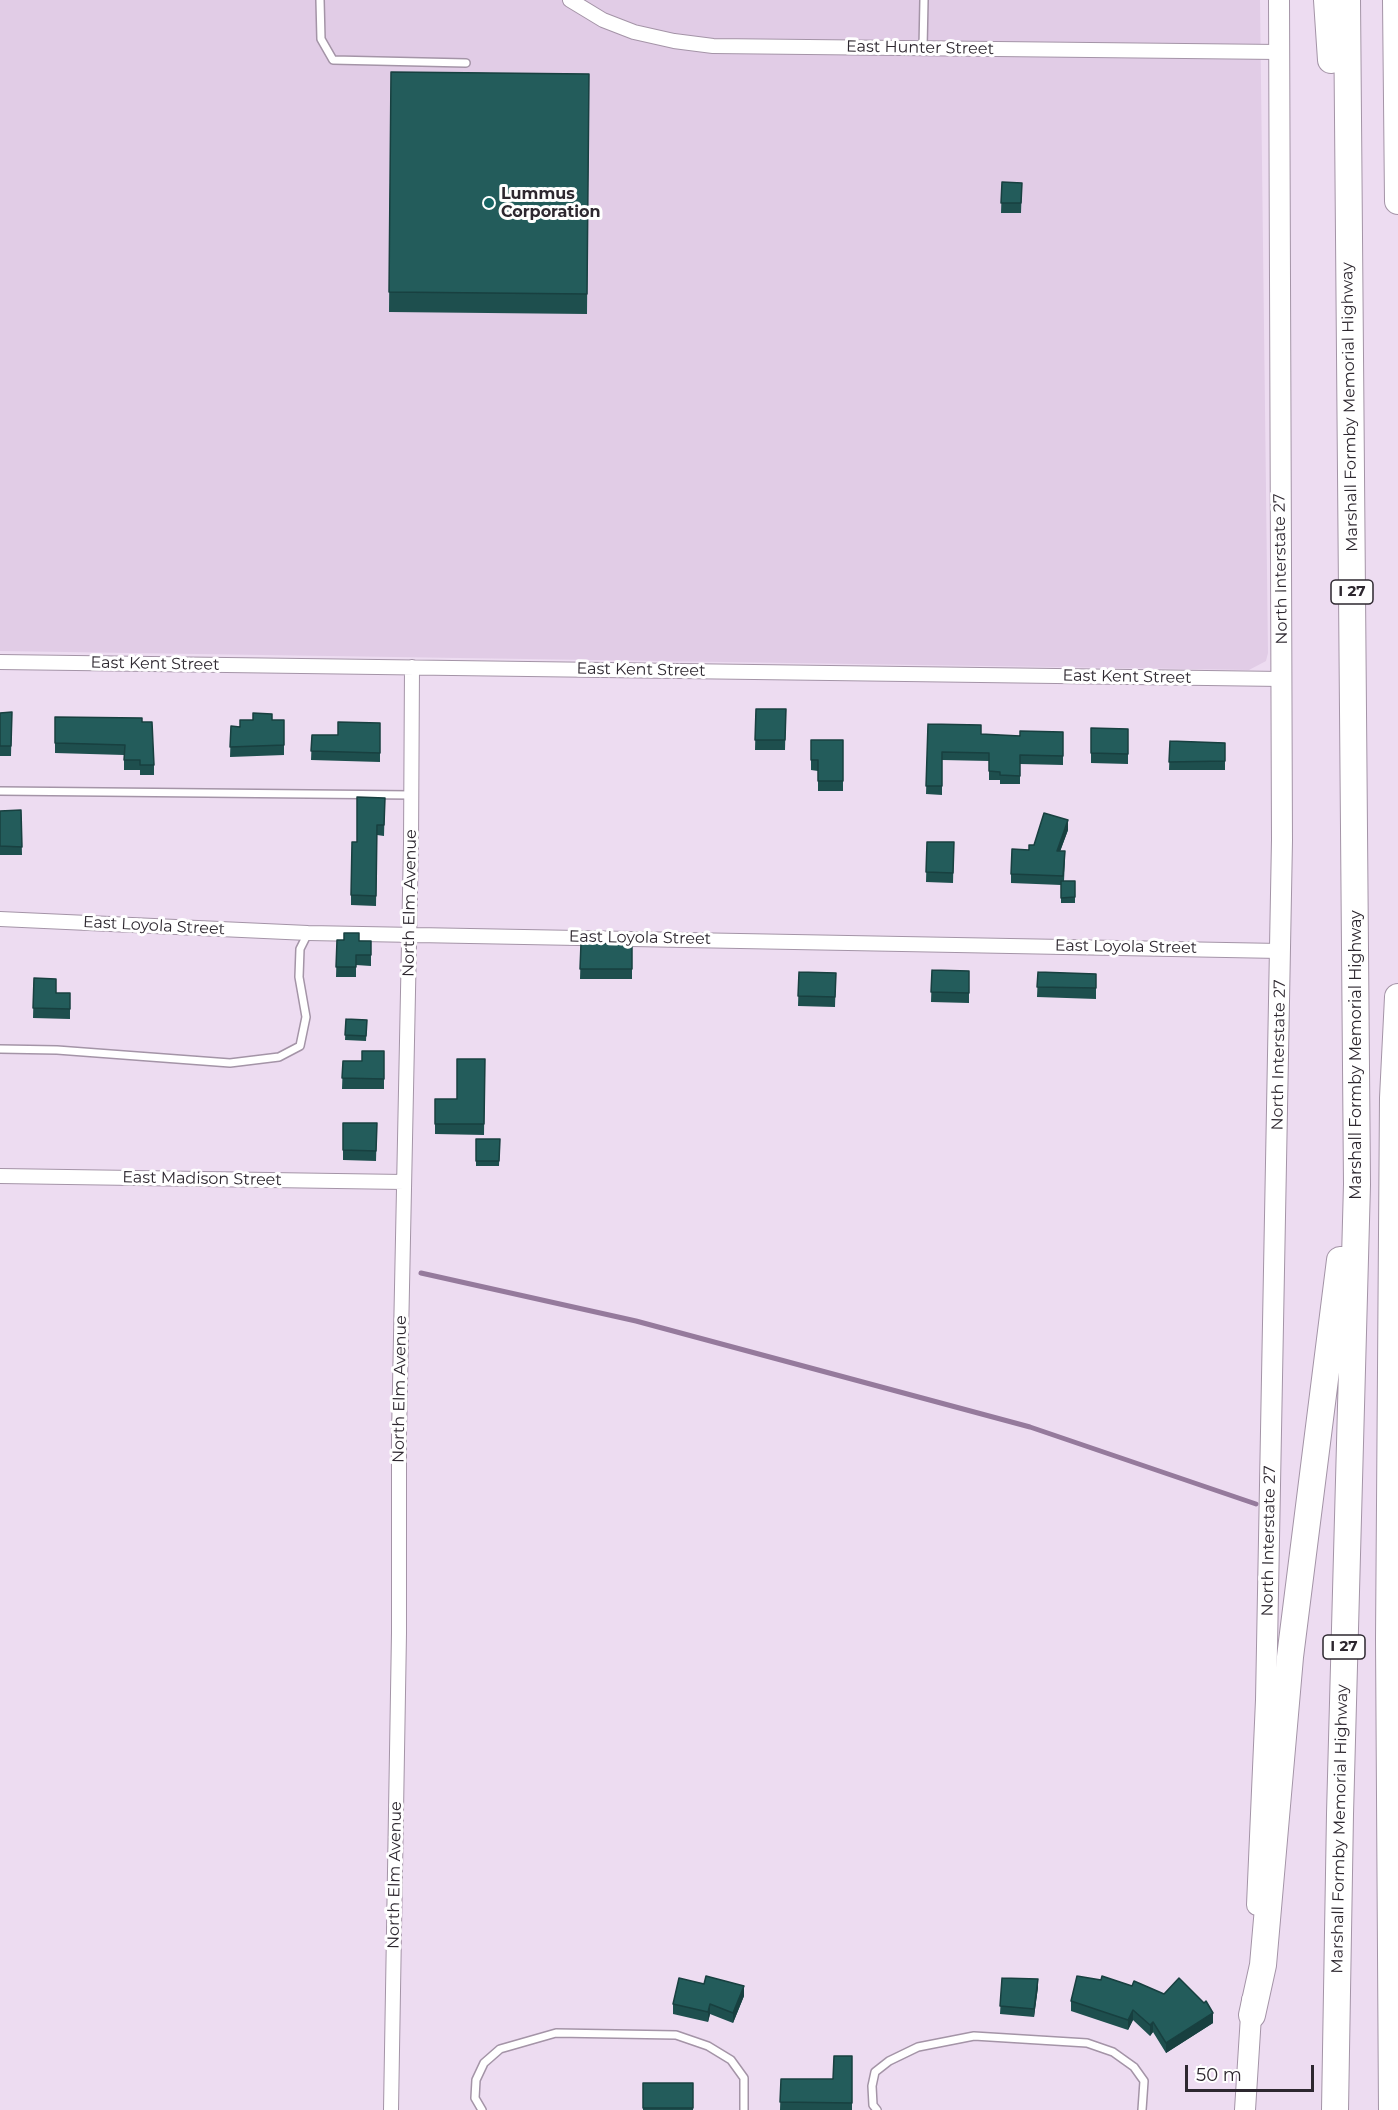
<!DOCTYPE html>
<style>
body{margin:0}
#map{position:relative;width:1398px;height:2110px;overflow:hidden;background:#eddcf1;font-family:Montserrat,sans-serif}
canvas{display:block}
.scale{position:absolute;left:1185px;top:2065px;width:129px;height:27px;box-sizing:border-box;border:3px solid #2d272f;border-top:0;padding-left:8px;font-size:18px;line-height:21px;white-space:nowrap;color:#2d272f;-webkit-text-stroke:4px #fff;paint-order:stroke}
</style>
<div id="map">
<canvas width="1398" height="2110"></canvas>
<div class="scale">50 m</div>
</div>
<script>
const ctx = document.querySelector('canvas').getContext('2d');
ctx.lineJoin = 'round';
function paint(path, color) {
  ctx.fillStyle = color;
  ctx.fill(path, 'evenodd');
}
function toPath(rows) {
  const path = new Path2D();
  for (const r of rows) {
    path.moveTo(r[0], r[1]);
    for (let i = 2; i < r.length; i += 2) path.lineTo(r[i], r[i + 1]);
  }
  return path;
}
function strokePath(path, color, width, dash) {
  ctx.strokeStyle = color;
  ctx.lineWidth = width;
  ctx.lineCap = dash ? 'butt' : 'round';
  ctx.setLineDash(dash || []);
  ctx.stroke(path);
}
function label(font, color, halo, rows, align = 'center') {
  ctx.font = font + ' Montserrat,sans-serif';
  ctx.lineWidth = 6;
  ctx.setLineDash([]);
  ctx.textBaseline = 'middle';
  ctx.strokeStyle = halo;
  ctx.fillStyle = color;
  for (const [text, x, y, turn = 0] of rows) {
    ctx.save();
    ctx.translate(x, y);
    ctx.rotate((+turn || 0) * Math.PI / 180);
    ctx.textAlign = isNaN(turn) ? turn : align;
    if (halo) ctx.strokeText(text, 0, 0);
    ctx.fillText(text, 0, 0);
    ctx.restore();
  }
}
const built = toPath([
 [0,0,1260,0,1268,653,1266,661,1249,670,0,651]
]);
const stream = toPath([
 [421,1273,636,1321,1030,1427,1256,1504]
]);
const service = toPath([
 [320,0,321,39,333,60,466,63],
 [923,48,924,0],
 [0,791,412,795],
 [0,1049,57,1050,230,1063,279,1057,300,1046,306,1017,299,977,300,949,308,933],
 [482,2110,475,2098,476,2080,484,2063,500,2049,556,2033,676,2035,708,2046,731,2060,744,2078,744,2110],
 [877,2110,873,2105,872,2086,875,2072,889,2061,918,2047,974,2036,1087,2043,1113,2052,1134,2067,1144,2081,1142,2110]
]);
const minor = toPath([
 [570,0,603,20,634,32,674,41,713,46,1279,52],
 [0,662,1282,679],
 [0,919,308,933,1280,951],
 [0,1176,404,1182],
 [391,2110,399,1633,399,1435,411,844,412,667]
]);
const secondary = toPath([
 [1257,1905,1266,1700,1282,840,1279,0],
 [1245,2110,1252,2000]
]);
const motorway = toPath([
 [1327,0,1331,60],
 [1396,0,1398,201],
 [1252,2015,1263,1965,1290,1657,1340,1260],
 [1335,2110,1340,1814,1357,1184,1347,0],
 [1392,2110,1389,1639,1393,1098,1398,997]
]);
const wall = toPath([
 [391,72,589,74,587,314,389,312],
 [1002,182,1022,183,1021,213,1001,213],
 [756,709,786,709,785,750,755,750],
 [12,712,11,756,0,756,0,713],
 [55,717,142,722,154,765,154,775,140,775,140,770,124,770,124,755,55,753],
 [272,720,284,720,284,755,230,757,231,726,240,727],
 [380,723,380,762,311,760,312,735,338,735],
 [928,724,981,734,1020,736,1063,732,1063,765,1020,764,1020,784,1000,784,1000,780,989,780,989,761,942,760,942,795,926,794],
 [1091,728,1128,729,1128,764,1091,763],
 [811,740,843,740,843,791,818,791,818,771,811,770],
 [1170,741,1225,743,1225,770,1169,770],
 [385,798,384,836,377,835,376,906,351,905,351,895,357,842],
 [21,810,22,855,0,855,0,811],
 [1068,830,1060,851,1065,860,1064,881,1075,881,1075,903,1061,903,1061,885,1011,883,1011,874,1034,845],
 [927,842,954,842,953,883,926,882],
 [337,940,371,941,371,966,356,965,356,977,336,977],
 [581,943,632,944,632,979,580,979],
 [932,970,969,971,969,1003,931,1002],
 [799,972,836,973,835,1007,798,1006],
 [1038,972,1096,974,1096,999,1037,997],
 [34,978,56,993,70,993,70,1019,33,1018],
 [346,1019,367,1020,366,1041,345,1040],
 [384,1051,384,1089,342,1089,343,1061,362,1061],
 [485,1059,484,1135,435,1134,435,1099,457,1099],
 [343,1123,377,1123,376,1161,343,1160],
 [476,1139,500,1139,499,1166,476,1166],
 [1077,1976,1213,2023,1166,2053,1153,2032,1150,2036,1133,2020,1128,2030,1071,2011,1071,2001],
 [1002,1978,1038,1987,1034,2017,1000,2014],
 [744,1996,733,2023,710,2014,708,2022,673,2014,673,2004],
 [852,2056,852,2110,780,2110,781,2079,833,2079],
 [643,2083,693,2083,693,2110,643,2110]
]);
const shadedWall = toPath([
 [1068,820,1068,830,1057,860,1057,851],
 [1038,1979,1038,1987,1034,2017,1034,2009],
 [744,1986,744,1996,733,2023,733,2013],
 [710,2004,710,2014,708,2022,708,2012],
 [1133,2010,1133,2020,1128,2030,1128,2020],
 [1213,2013,1213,2023,1166,2053,1166,2043],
 [1153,2022,1153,2032,1150,2036,1150,2025]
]);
const building = toPath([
 [391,72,589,74,587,294,389,292,391,72],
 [1002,182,1022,183,1021,203,1001,203,1002,182],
 [756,709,786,709,785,740,755,740,756,709],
 [12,712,11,746,0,746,0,713,12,712],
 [253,713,272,714,272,720,284,720,284,745,230,747,231,726,240,727,240,720,253,720,253,713],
 [55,717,142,718,142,722,152,722,154,765,140,765,140,760,124,760,125,745,55,743,55,717],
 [338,722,380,723,380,753,311,751,312,735,338,735,338,722],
 [928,724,981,725,981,734,1020,736,1020,731,1063,732,1063,756,1020,755,1020,776,1000,775,1000,772,989,771,989,753,942,752,942,786,926,786,928,724],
 [1091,728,1128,729,1128,754,1091,753,1091,728],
 [811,740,843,740,843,781,818,781,818,760,811,760,811,740],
 [1170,741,1225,743,1225,761,1169,762,1170,741],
 [357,797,385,798,384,825,377,825,376,896,351,895,352,842,357,842,357,797],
 [21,810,22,847,0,846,0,811,21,810],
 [1044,813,1068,820,1057,851,1065,851,1063,876,1011,874,1012,849,1029,850,1029,845,1034,845,1044,813],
 [927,842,954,842,953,873,926,872,927,842],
 [1061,881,1075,881,1075,897,1061,898,1061,881],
 [344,933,359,933,359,941,371,941,371,955,356,955,356,967,336,967,337,940,344,940,344,933],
 [581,943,632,944,632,969,580,969,581,943],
 [932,970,969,971,969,993,931,992,932,970],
 [799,972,836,973,835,997,798,996,799,972],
 [1038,972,1096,974,1096,988,1037,987,1038,972],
 [34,978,56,979,56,993,70,993,70,1009,33,1008,34,978],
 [346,1019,367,1020,366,1036,345,1035,346,1019],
 [362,1051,384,1051,384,1079,342,1078,343,1061,362,1061,362,1051],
 [457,1059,485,1059,484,1124,435,1124,435,1099,457,1099,457,1059],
 [343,1123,377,1123,376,1151,343,1150,343,1123],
 [476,1139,500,1139,499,1161,476,1161,476,1139],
 [706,1976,744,1986,733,2013,710,2004,708,2012,673,2004,679,1978,704,1984,706,1976],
 [1077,1976,1101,1980,1102,1976,1132,1986,1134,1981,1164,1994,1179,1978,1204,2003,1206,2001,1213,2013,1166,2043,1153,2022,1150,2025,1133,2010,1128,2020,1071,2001,1077,1976],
 [1002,1978,1038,1979,1034,2009,1000,2006,1002,1978],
 [834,2056,852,2056,852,2103,780,2102,781,2079,833,2079,834,2056],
 [643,2083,693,2083,693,2108,643,2108,643,2083]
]);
const markers = [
 [489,203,6,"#156463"]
];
const shields = [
 [1352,592,42],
 [1344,1647,42]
];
const shieldNames = [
 ["I 27",1352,592],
 ["I 27",1344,1647]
];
const streetNames = [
 ["East Hunter Street",920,48,1],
 ["Marshall Formby Memorial Highway",1350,407,-91],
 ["North Interstate 27",1281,569,-91],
 ["East Kent Street",155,664,1],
 ["East Kent Street",641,670,1],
 ["East Kent Street",1127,677,1],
 ["North Elm Avenue",410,903,-89],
 ["East Loyola Street",154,926,3],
 ["East Loyola Street",640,938,1],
 ["East Loyola Street",1126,947,1],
 ["North Interstate 27",1279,1055,-89],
 ["Marshall Formby Memorial Highway",1356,1055,-90],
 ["East Madison Street",202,1179,1],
 ["North Elm Avenue",400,1389,-89],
 ["North Interstate 27",1269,1541,-89],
 ["Marshall Formby Memorial Highway",1340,1829,-89],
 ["North Elm Avenue",395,1875,-89]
];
const poiNames = [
 ["Lummus",501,194],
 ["Corporation",501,212]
];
paint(built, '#e1cce6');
strokePath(stream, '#957a9c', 5);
strokePath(service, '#a494a7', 10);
strokePath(minor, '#a494a7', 16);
strokePath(secondary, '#a494a7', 22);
strokePath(motorway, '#a494a7', 28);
strokePath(service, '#fff', 7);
strokePath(minor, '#fff', 14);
strokePath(secondary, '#fff', 20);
strokePath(motorway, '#fff', 26);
paint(wall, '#1e4f4e');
paint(shadedWall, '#184040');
paint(building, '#235c5b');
strokePath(building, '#184040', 1.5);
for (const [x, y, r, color] of markers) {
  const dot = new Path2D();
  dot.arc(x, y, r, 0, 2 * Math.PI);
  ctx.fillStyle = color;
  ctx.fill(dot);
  strokePath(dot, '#fff', 2);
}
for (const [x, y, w] of shields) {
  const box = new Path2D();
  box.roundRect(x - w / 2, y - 12, w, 24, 4.5);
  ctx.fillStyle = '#fff';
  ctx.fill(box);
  strokePath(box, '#2d272f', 1.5);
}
label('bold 15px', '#2d272f', null, shieldNames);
label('16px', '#2d272f', '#fff', streetNames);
label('bold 16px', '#2d272f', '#fff', poiNames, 'left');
</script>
